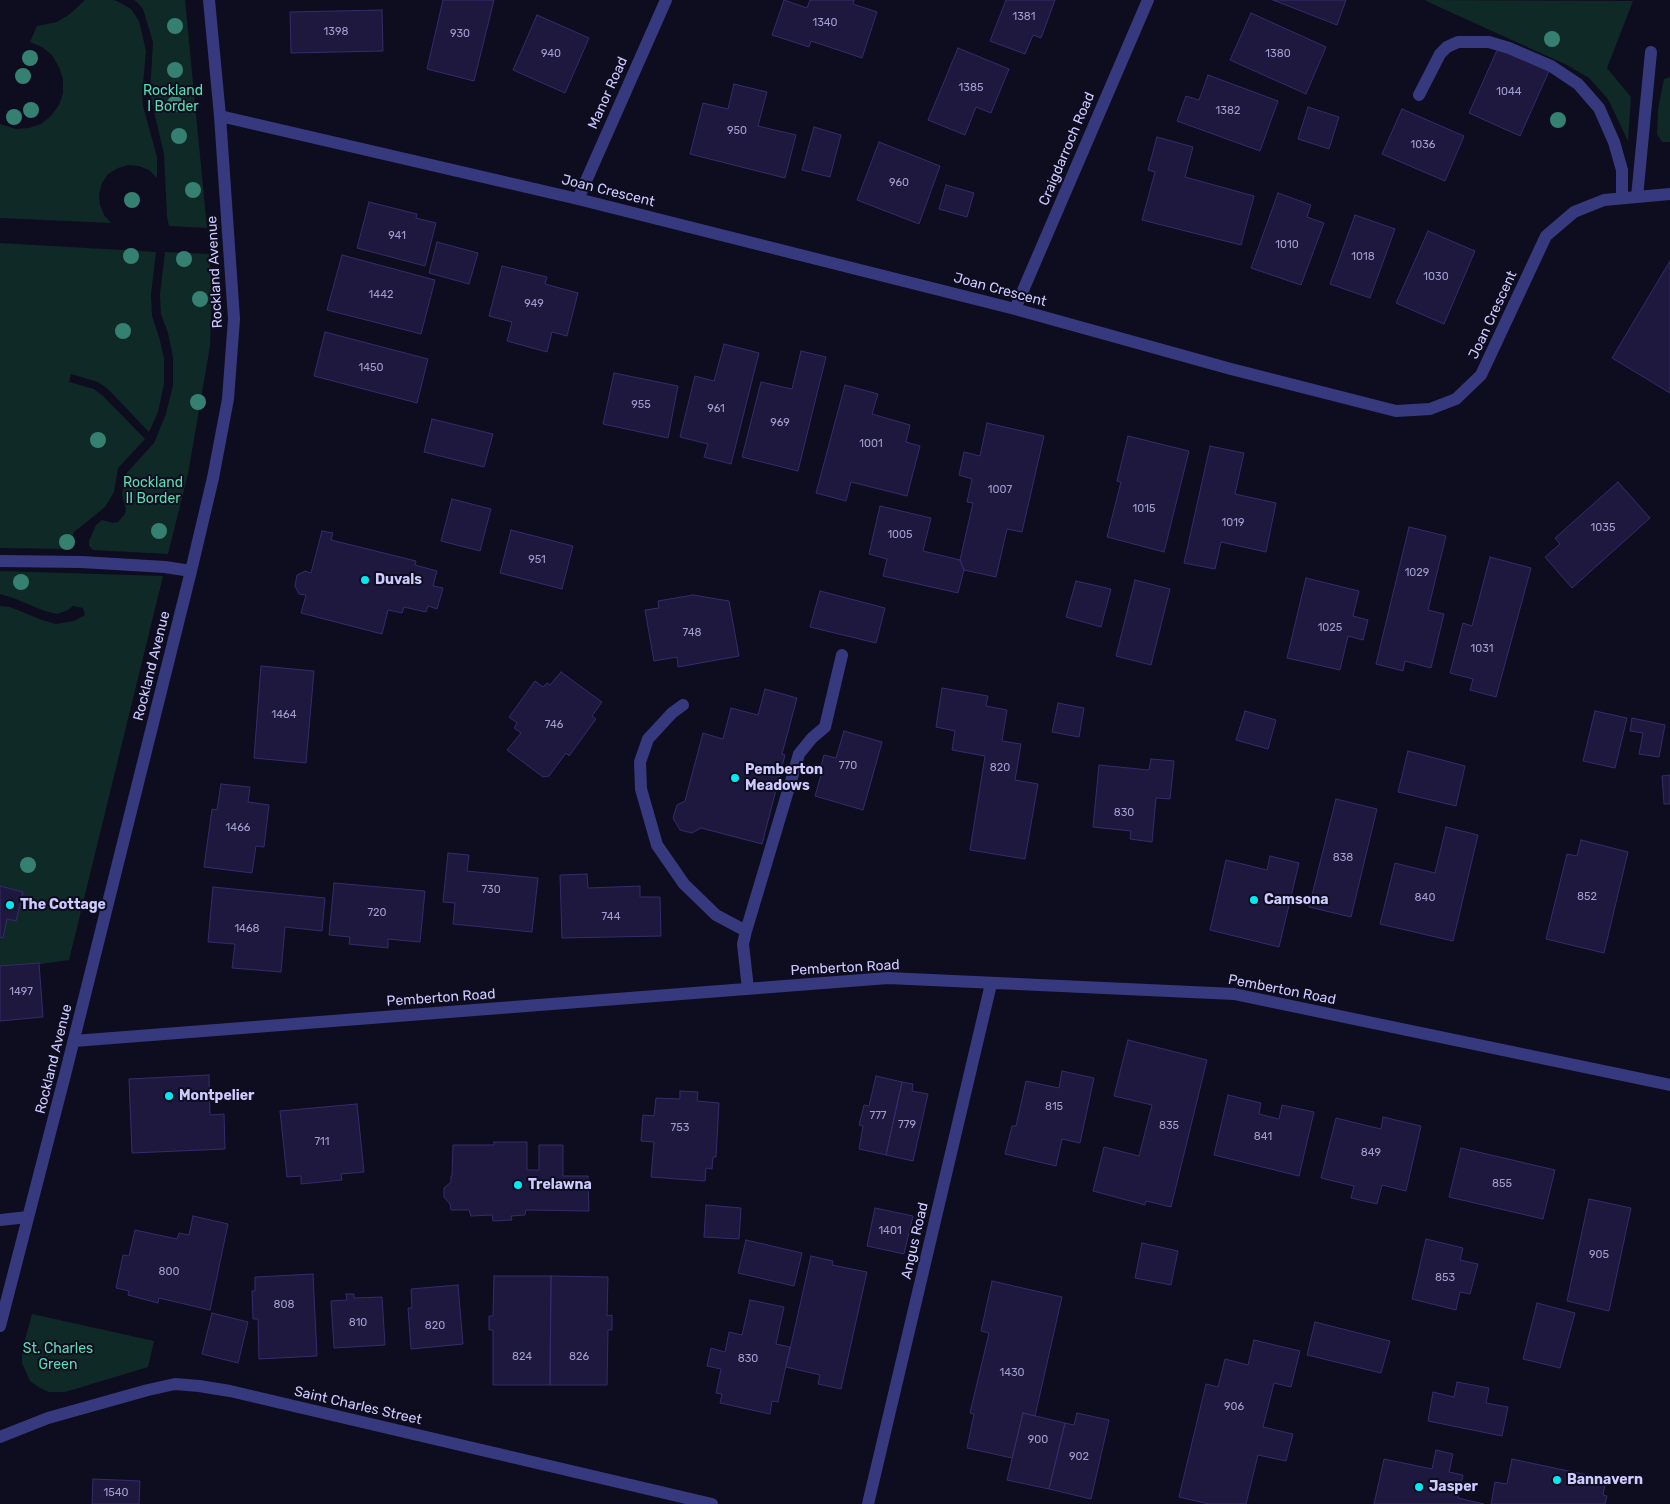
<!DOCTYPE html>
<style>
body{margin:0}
canvas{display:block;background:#0e0c1f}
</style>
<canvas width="1670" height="1504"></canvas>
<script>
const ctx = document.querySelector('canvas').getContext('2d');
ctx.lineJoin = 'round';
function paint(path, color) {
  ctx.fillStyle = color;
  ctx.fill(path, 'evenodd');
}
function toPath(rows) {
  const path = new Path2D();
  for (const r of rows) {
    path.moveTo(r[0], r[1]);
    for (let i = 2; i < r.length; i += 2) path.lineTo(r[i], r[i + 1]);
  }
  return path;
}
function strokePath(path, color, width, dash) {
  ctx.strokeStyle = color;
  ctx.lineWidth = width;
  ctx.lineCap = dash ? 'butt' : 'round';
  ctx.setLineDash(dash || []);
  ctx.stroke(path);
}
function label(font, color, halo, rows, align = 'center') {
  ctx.font = font + ' Rubik,sans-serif';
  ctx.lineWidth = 4;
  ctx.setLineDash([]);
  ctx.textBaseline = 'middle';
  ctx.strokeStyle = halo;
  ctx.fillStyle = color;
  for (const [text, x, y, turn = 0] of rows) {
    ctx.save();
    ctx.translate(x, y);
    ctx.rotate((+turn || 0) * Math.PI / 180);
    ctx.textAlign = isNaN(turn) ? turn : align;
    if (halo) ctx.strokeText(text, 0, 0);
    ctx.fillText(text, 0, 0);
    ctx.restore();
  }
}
const green = toPath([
 [85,0,113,0,117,1,131,9,139,21,146,51,142,94,143,106,157,157,157,178,149,170,139,166,128,165,118,168,108,174,102,183,99,194,100,205,104,215,111,223,0,218,0,124,16,129,29,128,41,124,51,116,59,105,63,93,63,79,59,67,52,55,42,47,30,42,37,26,57,22,70,14],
 [134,0,185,0,207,228,169,226,167,217,164,154,150,94,153,42,143,9,138,3],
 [1426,0,1633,1,1607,68,1631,97,1628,141,1608,99,1589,78,1567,65,1426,1],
 [1670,77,1670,142,1662,142,1657,134,1658,109,1664,79],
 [0,243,156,252,151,294,152,316,159,337,164,358,164,384,158,412,149,432,108,389,98,382,71,374,69,382,94,389,103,396,145,439,118,468,114,492,105,507,74,532,69,549,0,548],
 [165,252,209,254,212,293,210,346,188,474,168,554,93,550,89,546,89,541,96,525,102,520,113,523,118,522,125,514,126,509,122,495,125,475,154,443,166,414,173,385,173,357,168,333,161,314,160,295],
 [0,571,163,576,69,960,0,970,0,606,10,607,42,620,56,624,74,621,85,615,83,608,73,606,68,610,57,614,45,611,13,598,0,594],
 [32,1314,154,1341,148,1367,65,1392,49,1392,40,1388,30,1381,22,1363,22,1351]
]);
const building = toPath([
 [443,0,494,0,474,81,427,69,443,0],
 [784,0,807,8,810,0,854,0,853,4,877,12,862,58,811,41,809,47,772,35,784,0],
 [1006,0,1055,0,1041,38,1033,35,1025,54,990,41,1006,0],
 [1273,0,1346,0,1337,25,1273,0],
 [382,10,383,51,291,53,290,12,382,10],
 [1251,13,1326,47,1306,94,1230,60,1251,13],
 [537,15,589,38,565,93,513,70,537,15],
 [958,48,1009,69,991,113,976,107,965,135,928,120,958,48],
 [1498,48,1549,71,1520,136,1469,113,1498,48],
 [1208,75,1278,101,1260,151,1177,121,1186,96,1199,100,1208,75],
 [734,84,767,92,758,126,796,135,785,178,690,154,703,103,728,109,734,84],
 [1308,107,1339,117,1329,149,1298,139,1308,107],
 [1402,109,1464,136,1445,181,1382,154,1402,109],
 [814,127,841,135,830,177,802,170,814,127],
 [1157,137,1193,147,1185,177,1254,196,1241,245,1142,220,1155,172,1148,170,1157,137],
 [879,142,940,166,919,224,857,200,879,142],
 [946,185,974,193,967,217,939,209,946,185],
 [1278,193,1311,205,1307,217,1324,223,1301,285,1251,268,1278,193],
 [369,202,417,214,416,218,436,223,425,266,357,248,369,202],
 [1355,215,1395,229,1370,298,1330,284,1355,215],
 [1428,231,1475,251,1444,324,1396,303,1428,231],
 [437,242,478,253,469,284,429,273,437,242],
 [342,255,435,280,421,334,327,310,342,255],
 [1670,261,1670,393,1612,358,1670,261],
 [502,266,547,277,545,284,578,293,567,336,552,332,547,352,507,341,512,322,489,316,502,266],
 [325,332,428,359,417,403,314,376,325,332],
 [724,344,759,353,731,464,704,457,708,444,680,437,695,376,714,381,724,344],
 [801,351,826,357,798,471,742,457,761,382,792,389,801,351],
 [614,373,678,386,668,438,603,424,614,373],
 [845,385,878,394,872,414,910,425,906,442,920,446,907,496,851,482,846,501,816,493,845,385],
 [432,419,493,434,484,467,424,452,432,419],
 [987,423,1044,436,1022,532,1007,529,996,577,964,570,960,560,973,503,967,502,972,479,959,475,964,452,980,456,987,423],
 [1128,436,1189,451,1164,552,1107,537,1121,482,1117,481,1128,436],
 [1210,446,1244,453,1235,494,1276,503,1266,552,1221,542,1215,569,1184,563,1210,446],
 [1618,482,1650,518,1572,588,1545,557,1560,544,1555,538,1618,482],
 [452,499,491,509,480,551,441,541,452,499],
 [880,506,931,518,923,551,960,560,964,570,958,593,883,576,887,559,869,554,880,506],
 [1409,527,1446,536,1428,610,1444,614,1431,668,1405,661,1403,671,1376,664,1409,527],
 [511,530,573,546,562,589,500,573,511,530],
 [322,531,333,533,331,540,416,561,415,565,437,571,433,586,443,588,437,609,428,606,426,612,404,607,402,613,388,610,382,634,301,613,306,595,299,594,295,586,297,575,305,571,311,573,322,531],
 [1490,557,1531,568,1496,697,1470,690,1473,679,1450,673,1463,623,1472,626,1490,557],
 [1306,578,1359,591,1353,616,1368,620,1363,640,1348,636,1340,670,1287,658,1306,578],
 [1135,580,1170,589,1151,665,1116,656,1135,580],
 [1076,581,1111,589,1101,627,1066,617,1076,581],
 [820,591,885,608,876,643,810,627,820,591],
 [693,595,729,601,739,656,678,667,677,657,654,661,645,610,659,608,658,601,693,595],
 [261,666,314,671,306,763,254,758,261,666],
 [561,672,602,702,592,716,596,719,569,756,566,753,549,776,543,777,507,750,521,733,514,728,517,723,509,717,535,681,543,687,547,683,550,685,561,672],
 [942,688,988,696,986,706,1007,710,1002,741,1021,744,1015,780,1038,784,1025,859,970,850,985,756,952,750,955,731,936,727,942,688],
 [765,689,797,698,782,754,785,755,762,844,701,828,692,833,680,830,673,818,677,805,685,801,703,733,723,739,731,708,758,715,765,689],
 [1058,703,1084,708,1079,737,1052,732,1058,703],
 [1245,711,1276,720,1268,749,1236,740,1245,711],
 [1595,711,1627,718,1615,768,1583,761,1595,711],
 [1632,718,1665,725,1659,757,1639,754,1643,733,1630,731,1632,718],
 [844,731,882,742,863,810,815,796,821,775,819,774,824,755,836,758,844,731],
 [1408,751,1465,766,1456,806,1398,792,1408,751],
 [1151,759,1174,761,1170,799,1156,798,1152,842,1130,839,1131,831,1093,827,1099,765,1149,770,1151,759],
 [1670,775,1670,804,1664,804,1662,776,1670,775],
 [221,784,250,787,248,802,269,805,264,847,256,846,252,873,204,867,212,809,217,810,221,784],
 [1336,799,1377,809,1351,917,1309,907,1336,799],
 [1446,827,1478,835,1453,941,1380,924,1395,863,1435,873,1446,827],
 [1581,840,1628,852,1604,953,1546,939,1567,854,1577,856,1581,840],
 [448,853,469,855,467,871,538,878,532,932,453,924,455,903,443,902,448,853],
 [1270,856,1299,863,1279,947,1210,930,1226,860,1267,870,1270,856],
 [587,874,588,888,640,886,640,897,660,897,661,936,562,938,560,875,587,874],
 [334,883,425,891,420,942,388,939,388,948,349,944,350,937,329,935,334,883],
 [0,886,23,892,16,921,7,919,3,938,0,937,0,886],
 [213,887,325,898,322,931,285,927,281,972,232,968,235,944,208,942,213,887],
 [39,963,43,1017,0,1021,0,966,39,963],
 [1128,1040,1207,1060,1171,1207,1146,1201,1145,1205,1093,1191,1104,1147,1139,1156,1152,1105,1114,1096,1128,1040],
 [1062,1071,1094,1078,1080,1143,1062,1139,1056,1166,1005,1154,1012,1126,1016,1126,1026,1081,1059,1088,1062,1071],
 [209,1075,210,1115,224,1114,225,1149,132,1153,129,1079,209,1075],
 [876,1076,902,1082,886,1155,859,1149,863,1126,859,1125,864,1105,869,1106,876,1076],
 [902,1082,913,1084,912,1091,928,1094,913,1161,886,1155,902,1082],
 [680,1091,698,1092,697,1101,719,1103,716,1157,713,1157,712,1169,706,1168,705,1181,651,1177,654,1142,641,1141,643,1115,654,1116,656,1098,680,1099,680,1091],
 [1228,1095,1261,1103,1259,1114,1279,1119,1282,1105,1314,1112,1299,1176,1214,1155,1228,1095],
 [357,1104,364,1172,341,1174,342,1180,301,1184,301,1176,287,1177,280,1111,357,1104],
 [1383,1117,1421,1126,1406,1191,1382,1185,1377,1204,1351,1198,1354,1186,1321,1178,1336,1118,1381,1129,1383,1117],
 [494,1142,527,1142,527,1170,539,1170,539,1145,563,1145,563,1176,588,1176,589,1211,526,1210,525,1215,511,1216,512,1220,493,1221,492,1215,471,1216,469,1210,451,1210,450,1204,444,1197,444,1188,451,1182,451,1176,452,1176,453,1145,494,1145,494,1142],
 [1461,1148,1555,1170,1543,1219,1449,1197,1461,1148],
 [1589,1199,1631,1208,1609,1311,1567,1301,1589,1199],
 [706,1205,741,1208,739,1239,704,1237,706,1205],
 [875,1208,913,1216,904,1254,867,1246,875,1208],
 [193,1216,228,1224,210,1310,159,1298,158,1303,128,1295,129,1291,116,1288,123,1255,129,1256,135,1230,177,1239,179,1233,189,1235,193,1216],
 [1426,1239,1463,1248,1460,1260,1478,1264,1470,1294,1460,1292,1456,1310,1412,1299,1426,1239],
 [746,1240,802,1253,794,1286,738,1273,746,1240],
 [1142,1243,1178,1251,1171,1285,1135,1278,1142,1243],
 [811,1256,833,1261,832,1265,867,1272,841,1389,818,1384,820,1375,786,1367,811,1256],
 [313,1274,317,1356,259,1359,258,1319,253,1319,252,1291,255,1291,255,1277,313,1274],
 [494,1276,551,1276,550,1385,493,1385,493,1330,489,1330,489,1316,493,1316,494,1276],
 [551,1276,608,1277,607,1316,612,1315,612,1330,608,1330,607,1385,550,1385,551,1276],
 [992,1281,1062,1297,1035,1416,1023,1413,1012,1458,967,1448,974,1414,970,1413,989,1333,981,1331,992,1281],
 [458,1285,463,1344,411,1349,408,1308,412,1308,411,1289,458,1285],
 [346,1294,354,1294,354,1298,382,1297,385,1345,334,1348,331,1301,347,1300,346,1294],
 [750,1300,784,1307,776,1344,790,1347,778,1402,772,1401,770,1414,720,1403,722,1394,716,1393,721,1369,707,1366,711,1348,725,1352,729,1332,742,1335,750,1300],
 [1537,1303,1575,1313,1560,1368,1523,1359,1537,1303],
 [212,1313,248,1322,238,1363,202,1354,212,1313],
 [1315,1322,1390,1341,1381,1373,1307,1355,1315,1322],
 [1254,1340,1300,1351,1291,1387,1274,1383,1263,1427,1293,1434,1286,1461,1258,1455,1246,1504,1209,1504,1179,1497,1206,1384,1218,1387,1225,1359,1248,1365,1254,1340],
 [1457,1382,1489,1388,1486,1403,1508,1407,1502,1436,1428,1421,1433,1392,1454,1397,1457,1382],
 [1023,1413,1065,1423,1049,1489,1007,1480,1023,1413],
 [1077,1413,1109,1420,1091,1499,1049,1489,1065,1423,1074,1425,1077,1413],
 [1436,1450,1453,1454,1449,1472,1463,1475,1458,1498,1484,1504,1374,1504,1384,1459,1432,1469,1436,1450],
 [1512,1459,1606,1479,1603,1495,1607,1496,1605,1504,1491,1504,1495,1482,1507,1484,1512,1459],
 [93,1479,140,1481,139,1504,92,1504,93,1479]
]);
const minor = toPath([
 [1419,95,1440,54,1447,47,1458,42,1489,42,1509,48,1551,66,1578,84,1599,108,1614,142,1622,170,1622,198],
 [220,116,578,199,1015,309,1231,369,1396,411,1430,409,1456,399,1481,375,1546,236,1574,212,1604,200,1670,194],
 [1637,197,1651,52],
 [578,199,666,0],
 [1015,309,1148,0],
 [0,561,82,562,165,567,191,571],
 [683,705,672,713,648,739,640,762,641,789,657,845,684,884,716,915,746,931,743,944,748,989],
 [746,931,799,754,812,738,825,727,842,655],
 [74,1041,888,978,1234,994,1670,1085],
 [0,1220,28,1217],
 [0,1326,66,1071,191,571,213,478,228,399,234,319,220,116,209,0],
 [0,1437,48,1418,148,1390,175,1384,199,1386,230,1391,712,1504],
 [868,1504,991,984]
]);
const trees = [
 [175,26],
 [1552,39],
 [30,58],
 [175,70],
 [23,76],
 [175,104],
 [31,110],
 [14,117],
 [1558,120],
 [179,136],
 [193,190],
 [132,200],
 [131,256],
 [184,259],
 [200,299],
 [123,331],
 [198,402],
 [98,440],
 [159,531],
 [67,542],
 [21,582],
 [28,865]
];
const markers = [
 [365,580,5,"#01eaf4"],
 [735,778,5,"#01eaf4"],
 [1254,900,5,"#01eaf4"],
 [10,905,5,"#01eaf4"],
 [169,1096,5,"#01eaf4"],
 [518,1185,5,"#01eaf4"],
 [1557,1480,5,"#01eaf4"],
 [1419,1487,5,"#01eaf4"]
];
const numberNames = [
 ["1381",1024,17],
 ["1340",825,23],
 ["1398",336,32],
 ["930",460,34],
 ["940",551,54],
 ["1380",1278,54],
 ["1385",971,88],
 ["1044",1509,92],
 ["1382",1228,111],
 ["950",737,131],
 ["1036",1423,145],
 ["960",899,183],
 ["941",397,236],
 ["1010",1287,245],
 ["1018",1363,257],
 ["1030",1436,277],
 ["1442",381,295],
 ["949",534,304],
 ["1450",371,368],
 ["955",641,405],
 ["961",716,409],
 ["969",780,423],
 ["1001",871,444],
 ["1007",1000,490],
 ["1015",1144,509],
 ["1019",1233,523],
 ["1035",1603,528],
 ["1005",900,535],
 ["951",537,560],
 ["1029",1417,573],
 ["1025",1330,628],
 ["748",692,633],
 ["1031",1482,649],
 ["1464",284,715],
 ["746",554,725],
 ["770",848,766],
 ["820",1000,768],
 ["830",1124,813],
 ["1466",238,828],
 ["838",1343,858],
 ["730",491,890],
 ["852",1587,897],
 ["840",1425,898],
 ["720",377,913],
 ["744",611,917],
 ["1468",247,929],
 ["1497",21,992],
 ["815",1054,1107],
 ["777",878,1116],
 ["779",907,1125],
 ["835",1169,1126],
 ["753",680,1128],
 ["841",1263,1137],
 ["711",322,1142],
 ["849",1371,1153],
 ["855",1502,1184],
 ["1401",890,1231],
 ["905",1599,1255],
 ["800",169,1272],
 ["853",1445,1278],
 ["808",284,1305],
 ["810",358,1323],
 ["820",435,1326],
 ["824",522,1357],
 ["826",579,1357],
 ["830",748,1359],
 ["1430",1012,1373],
 ["906",1234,1407],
 ["900",1038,1440],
 ["902",1079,1457],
 ["1540",116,1493]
];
const parkNames = [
 ["Rockland",173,91],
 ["I Border",173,107],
 ["Rockland",153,483],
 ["II Border",153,499],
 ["St. Charles",58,1349],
 ["Green",58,1365]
];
const streetNames = [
 ["Manor Road",608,93,-66],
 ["Craigdarroch Road",1067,149,-67],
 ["Joan Crescent",608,191,14],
 ["Rockland Avenue",215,272,-93],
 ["Joan Crescent",1000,290,15],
 ["Joan Crescent",1493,315,-65],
 ["Rockland Avenue",152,666,-76],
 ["Pemberton Road",845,968,-3],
 ["Pemberton Road",1282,990,11],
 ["Pemberton Road",441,998,-4],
 ["Rockland Avenue",54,1059,-76],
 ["Angus Road",915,1241,-77],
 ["Saint Charles Street",358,1406,13]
];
const poiNames = [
 ["Duvals",375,580],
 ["Pemberton",745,770],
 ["Meadows",745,786],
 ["Camsona",1264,900],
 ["The Cottage",20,905],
 ["Montpelier",179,1096],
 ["Trelawna",528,1185],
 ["Bannavern",1567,1480],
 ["Jasper",1429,1487]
];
paint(green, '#0f2926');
paint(building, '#1e183f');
strokePath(building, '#342b6b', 1);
strokePath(minor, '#37397e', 12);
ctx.fillStyle = '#368071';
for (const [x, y] of trees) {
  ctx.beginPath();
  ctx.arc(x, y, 8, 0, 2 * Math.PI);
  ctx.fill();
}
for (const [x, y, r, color] of markers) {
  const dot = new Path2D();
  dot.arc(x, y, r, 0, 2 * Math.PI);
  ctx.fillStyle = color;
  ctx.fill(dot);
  strokePath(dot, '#0e0c1f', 2);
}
label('11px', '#a19ecf', null, numberNames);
label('14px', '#57deb4', '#0e0c1f', parkNames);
label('14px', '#cdcaff', '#0e0c1f', streetNames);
label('bold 14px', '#cdcaff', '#0e0c1f', poiNames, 'left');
</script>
